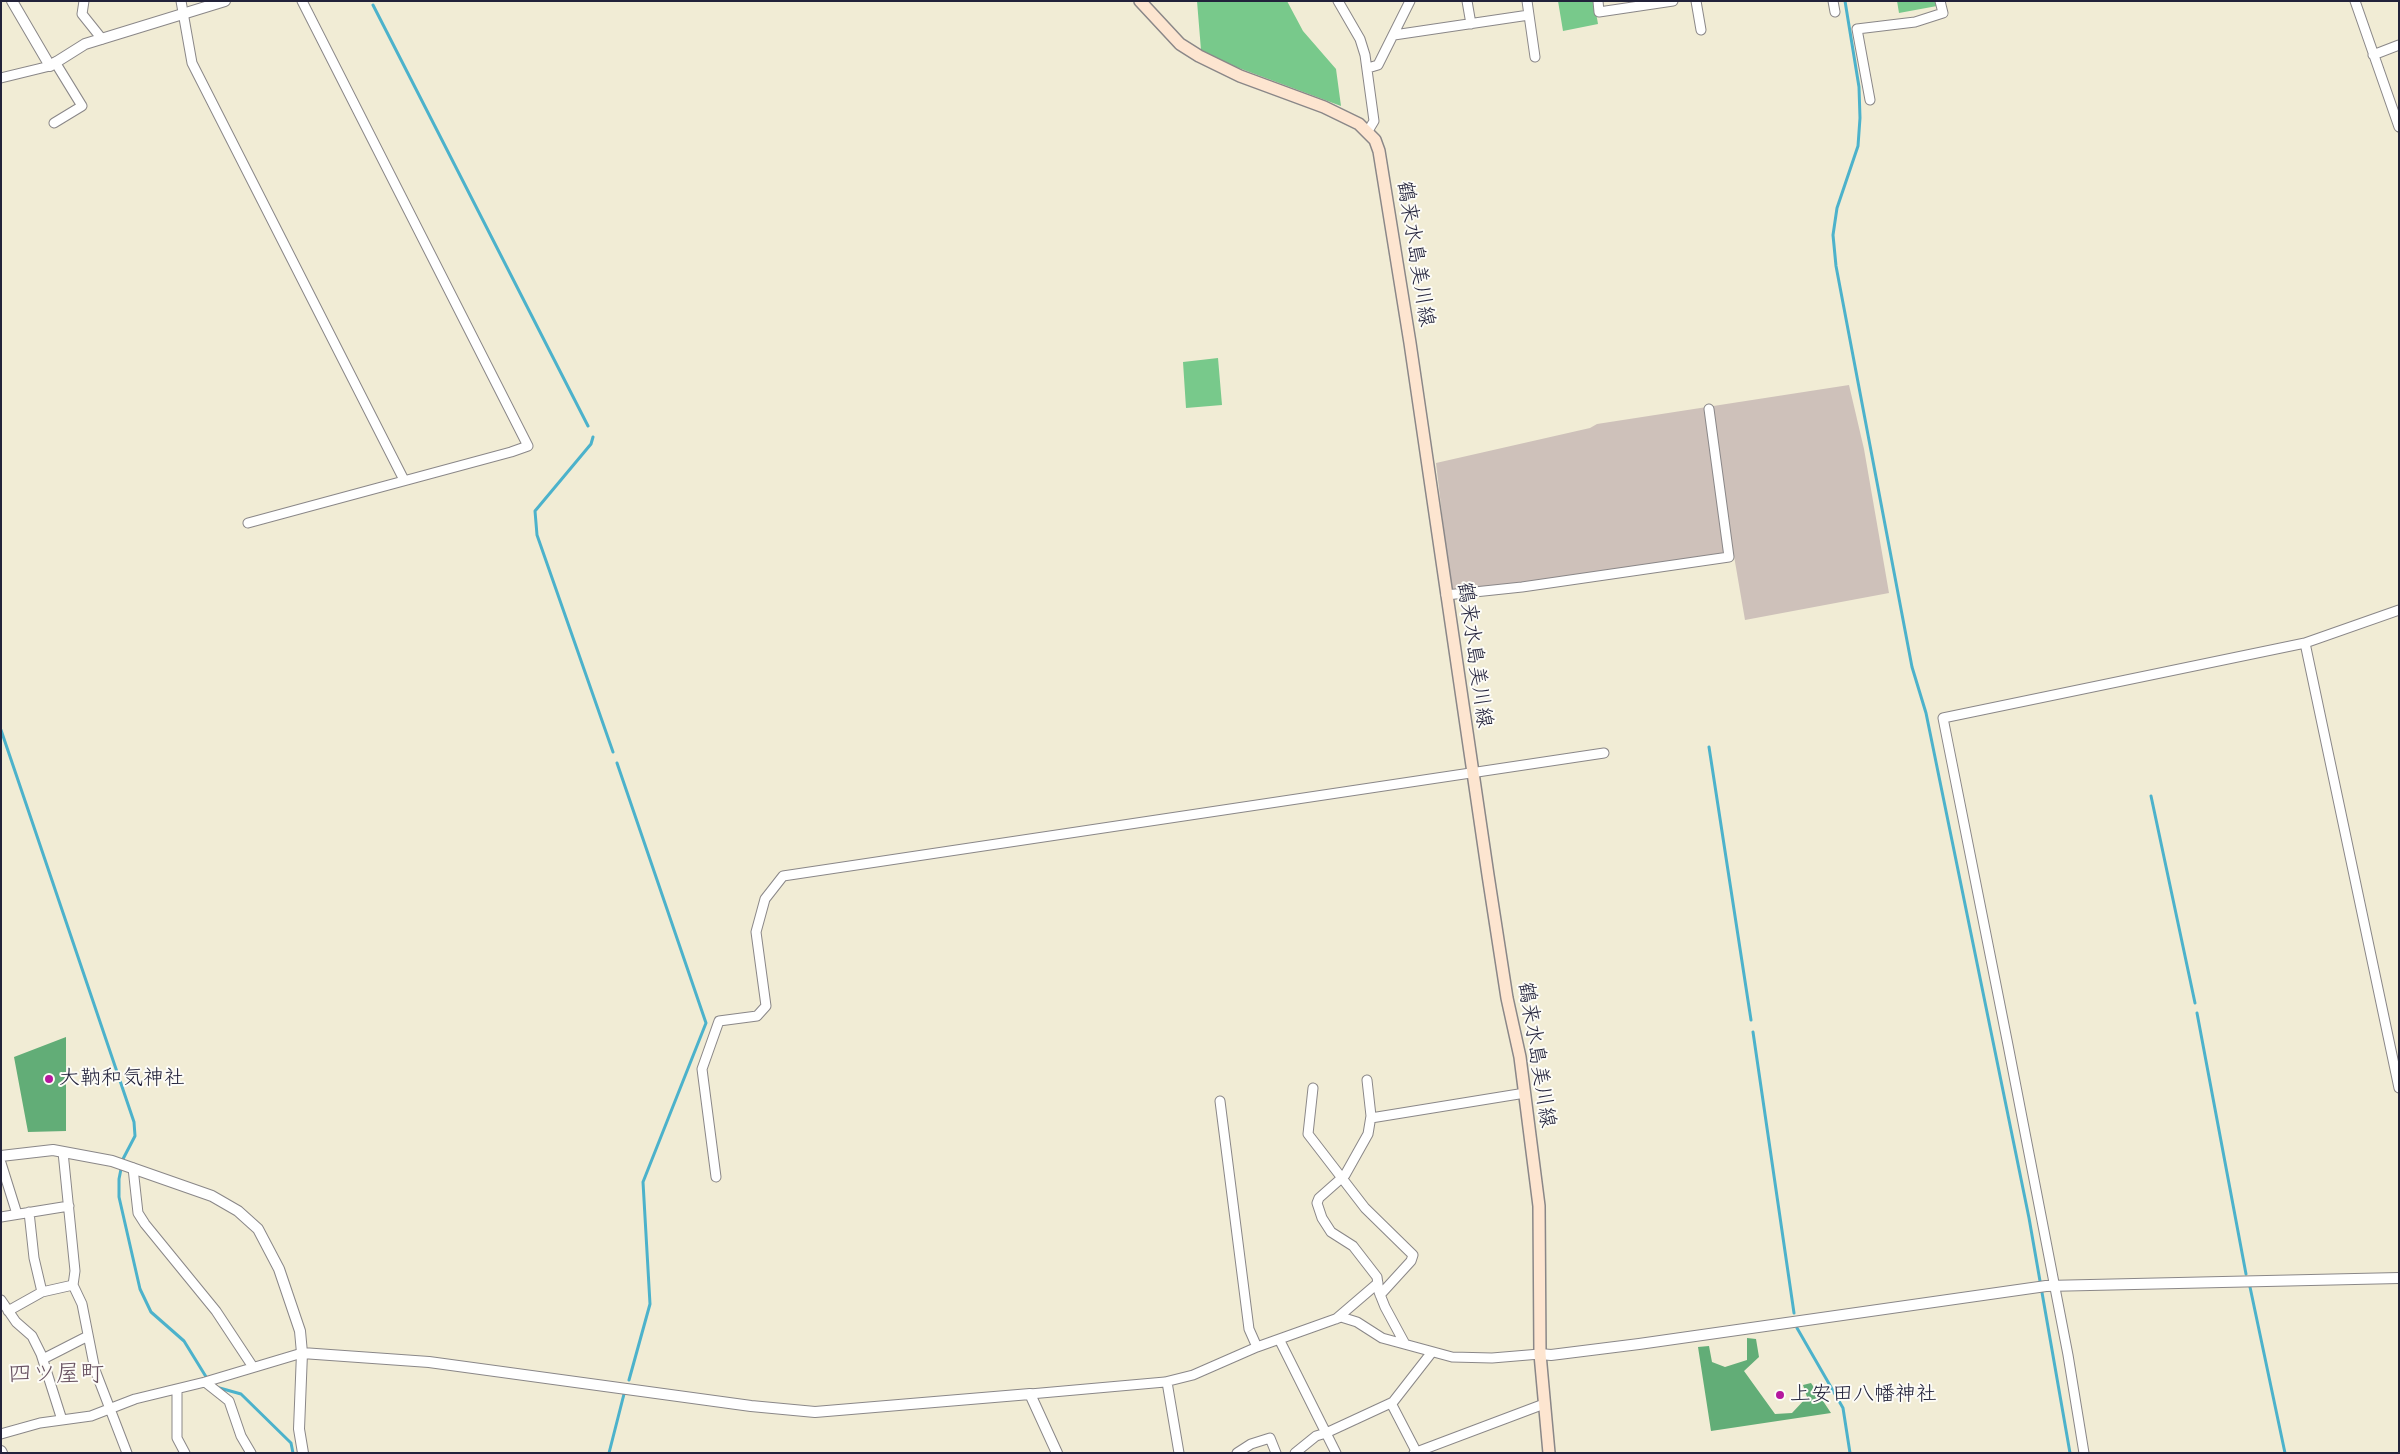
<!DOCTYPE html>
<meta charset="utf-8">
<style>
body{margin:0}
#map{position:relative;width:2400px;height:1454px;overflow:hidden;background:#f1ecd5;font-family:Itim,sans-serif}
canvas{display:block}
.frame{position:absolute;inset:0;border:2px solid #22223b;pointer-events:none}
</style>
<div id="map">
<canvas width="2400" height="1454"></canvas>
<div class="frame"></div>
</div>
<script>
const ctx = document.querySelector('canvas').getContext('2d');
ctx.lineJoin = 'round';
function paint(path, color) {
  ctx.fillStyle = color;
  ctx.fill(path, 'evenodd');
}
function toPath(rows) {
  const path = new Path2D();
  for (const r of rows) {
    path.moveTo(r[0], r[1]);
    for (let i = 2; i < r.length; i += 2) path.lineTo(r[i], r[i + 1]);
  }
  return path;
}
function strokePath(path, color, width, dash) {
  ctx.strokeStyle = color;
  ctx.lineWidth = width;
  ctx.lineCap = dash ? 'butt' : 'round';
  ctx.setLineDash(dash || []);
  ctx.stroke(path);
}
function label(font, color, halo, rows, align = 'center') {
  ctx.font = font + ' Itim,"Klee One",sans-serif';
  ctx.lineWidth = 4;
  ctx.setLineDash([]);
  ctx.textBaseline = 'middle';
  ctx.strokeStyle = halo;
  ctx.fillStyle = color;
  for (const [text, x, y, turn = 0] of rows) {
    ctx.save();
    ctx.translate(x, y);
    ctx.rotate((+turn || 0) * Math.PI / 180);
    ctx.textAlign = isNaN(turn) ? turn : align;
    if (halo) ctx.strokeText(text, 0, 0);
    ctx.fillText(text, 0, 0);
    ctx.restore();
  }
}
const industrial = toPath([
 [1849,385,1864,449,1889,593,1745,620,1734,556,1451,591,1436,463,1590,428,1597,424]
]);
const green = toPath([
 [1197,1,1287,1,1303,31,1336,69,1341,106,1236,67,1201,50],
 [1558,1,1594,1,1598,24,1563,31],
 [1897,1,1936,1,1937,6,1899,13],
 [1218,358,1222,405,1186,408,1183,362]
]);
const forest = toPath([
 [66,1037,66,1131,28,1132,14,1057],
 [1747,1338,1756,1339,1759,1357,1744,1371,1775,1414,1792,1413,1807,1397,1803,1385,1811,1383,1831,1413,1711,1431,1698,1347,1709,1346,1712,1362,1725,1367,1747,1360]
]);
const stream = toPath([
 [1845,1,1859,87,1860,118,1858,146,1837,208,1833,235,1836,266,1912,667,1926,713,2029,1218,2070,1453],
 [373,5,588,426],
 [593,437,591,444,535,511,537,535,613,752],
 [1,730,134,1122,135,1136,123,1159,119,1179,119,1197,140,1289,151,1312,184,1341,208,1380],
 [1709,747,1751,1020],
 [617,763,706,1023,643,1182,650,1304,629,1380],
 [2151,796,2195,1003],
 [2197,1013,2246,1274],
 [1753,1032,1794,1313],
 [2250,1287,2285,1453],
 [1797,1328,1843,1408,1850,1453],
 [216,1387,241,1394,291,1443,293,1453],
 [609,1453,624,1394]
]);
const minor = toPath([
 [84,1,82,14,102,39],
 [181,1,192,63,404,480],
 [1338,1,1360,39,1365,55,1374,121,1368,131],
 [1467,1,1471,24],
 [1527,1,1535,57],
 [1598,1,1599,12,1673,1],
 [1696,1,1701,30],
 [1833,1,1835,12],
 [2355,1,2399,127],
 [1394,35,1529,15],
 [2373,55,2399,45],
 [1368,68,1378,65,1410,1],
 [1,78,50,66],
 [1870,100,1857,29,1915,22,1943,13,1940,1],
 [54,123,82,106,55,62],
 [248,523,511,452,528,446,302,1],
 [1446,595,1522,587,1729,557,1709,409],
 [2305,643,2399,1088],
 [1367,1080,1371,1116,1368,1134,1345,1175,1319,1198,1317,1203,1322,1218,1331,1232,1353,1246,1377,1277,1379,1292,1385,1307,1405,1344],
 [1313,1088,1308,1134,1365,1208,1413,1255,1411,1261,1380,1295],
 [1220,1101,1249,1329,1257,1347],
 [1371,1118,1525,1093],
 [63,1152,75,1271,73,1285,82,1304,95,1370,127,1453],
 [1,1163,17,1214],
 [133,1168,138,1213,145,1224,216,1311,253,1367],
 [716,1177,702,1069,719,1021,757,1016,766,1006,756,932,765,899,783,876,1604,753],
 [29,1212,34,1258,42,1292],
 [1,1217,69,1206],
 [1,1300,16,1322,32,1336,41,1354,62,1420],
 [8,1311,42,1292,73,1285],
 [1336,1319,1378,1283],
 [1280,1341,1336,1453],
 [43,1359,88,1336],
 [205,1382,229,1401,241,1436,251,1453],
 [1167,1382,1179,1453],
 [177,1389,177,1438,185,1453],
 [1030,1394,1165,1382,1193,1375,1257,1347,1341,1317,1357,1322,1382,1338,1452,1357,1492,1358,1540,1354],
 [1391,1403,1417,1453],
 [1,1434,40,1423,91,1416,135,1399,205,1382,302,1353],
 [1237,1453,1251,1444,1270,1438,1276,1453],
 [1295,1453,1316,1436,1326,1433,1393,1402,1432,1352],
 [1414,1453,1544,1404],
 [2084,1453,2068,1355,2008,1045,1943,718,2305,643,2399,610]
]);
const tertiary = toPath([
 [12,1,50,66,85,44,225,1],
 [1,1156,53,1150,112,1161,212,1196,238,1211,258,1229,279,1269,300,1331,302,1353,299,1429,303,1453],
 [302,1353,429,1362,751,1406,815,1412,1030,1394,1057,1453],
 [1540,1354,1551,1355,1639,1344,2046,1286,2399,1278],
 [1,1451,2,1453]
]);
const secondary = toPath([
 [1140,1,1180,44,1199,56,1240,76,1324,107,1359,124,1375,140,1379,151,1410,343,1488,875,1507,998,1520,1057,1539,1206,1540,1354,1549,1453]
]);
const markers = [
 [49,1079,5,"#b5179e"],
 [1780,1395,5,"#b5179e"]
];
const streetNames = [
 ["鶴来水島美川線",1415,254,81],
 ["鶴来水島美川線",1474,655,82],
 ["鶴来水島美川線",1536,1055,81]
];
const poiNames = [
 ["大靹和気神社",59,1079],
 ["上安田八幡神社",1790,1395]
];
const quarterNames = [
 ["四ツ屋町",56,1375]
];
paint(industrial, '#cec1ba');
paint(green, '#78c98b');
paint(forest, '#62ad77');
strokePath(stream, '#4cb2cb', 3);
strokePath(minor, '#8a8788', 11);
strokePath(tertiary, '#8a8788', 12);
strokePath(secondary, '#8a8788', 14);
strokePath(minor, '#fff', 9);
strokePath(tertiary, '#fff', 10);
strokePath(secondary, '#fde5d0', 11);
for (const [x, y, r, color] of markers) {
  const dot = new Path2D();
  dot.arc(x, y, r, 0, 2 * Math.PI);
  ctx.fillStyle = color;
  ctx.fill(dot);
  strokePath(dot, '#fdfcf7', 2);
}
label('21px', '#22223b', '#fdfcf7', streetNames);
label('21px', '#22223b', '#fdfcf7', poiNames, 'left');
label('24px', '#675160', '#fdfcf7', quarterNames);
</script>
